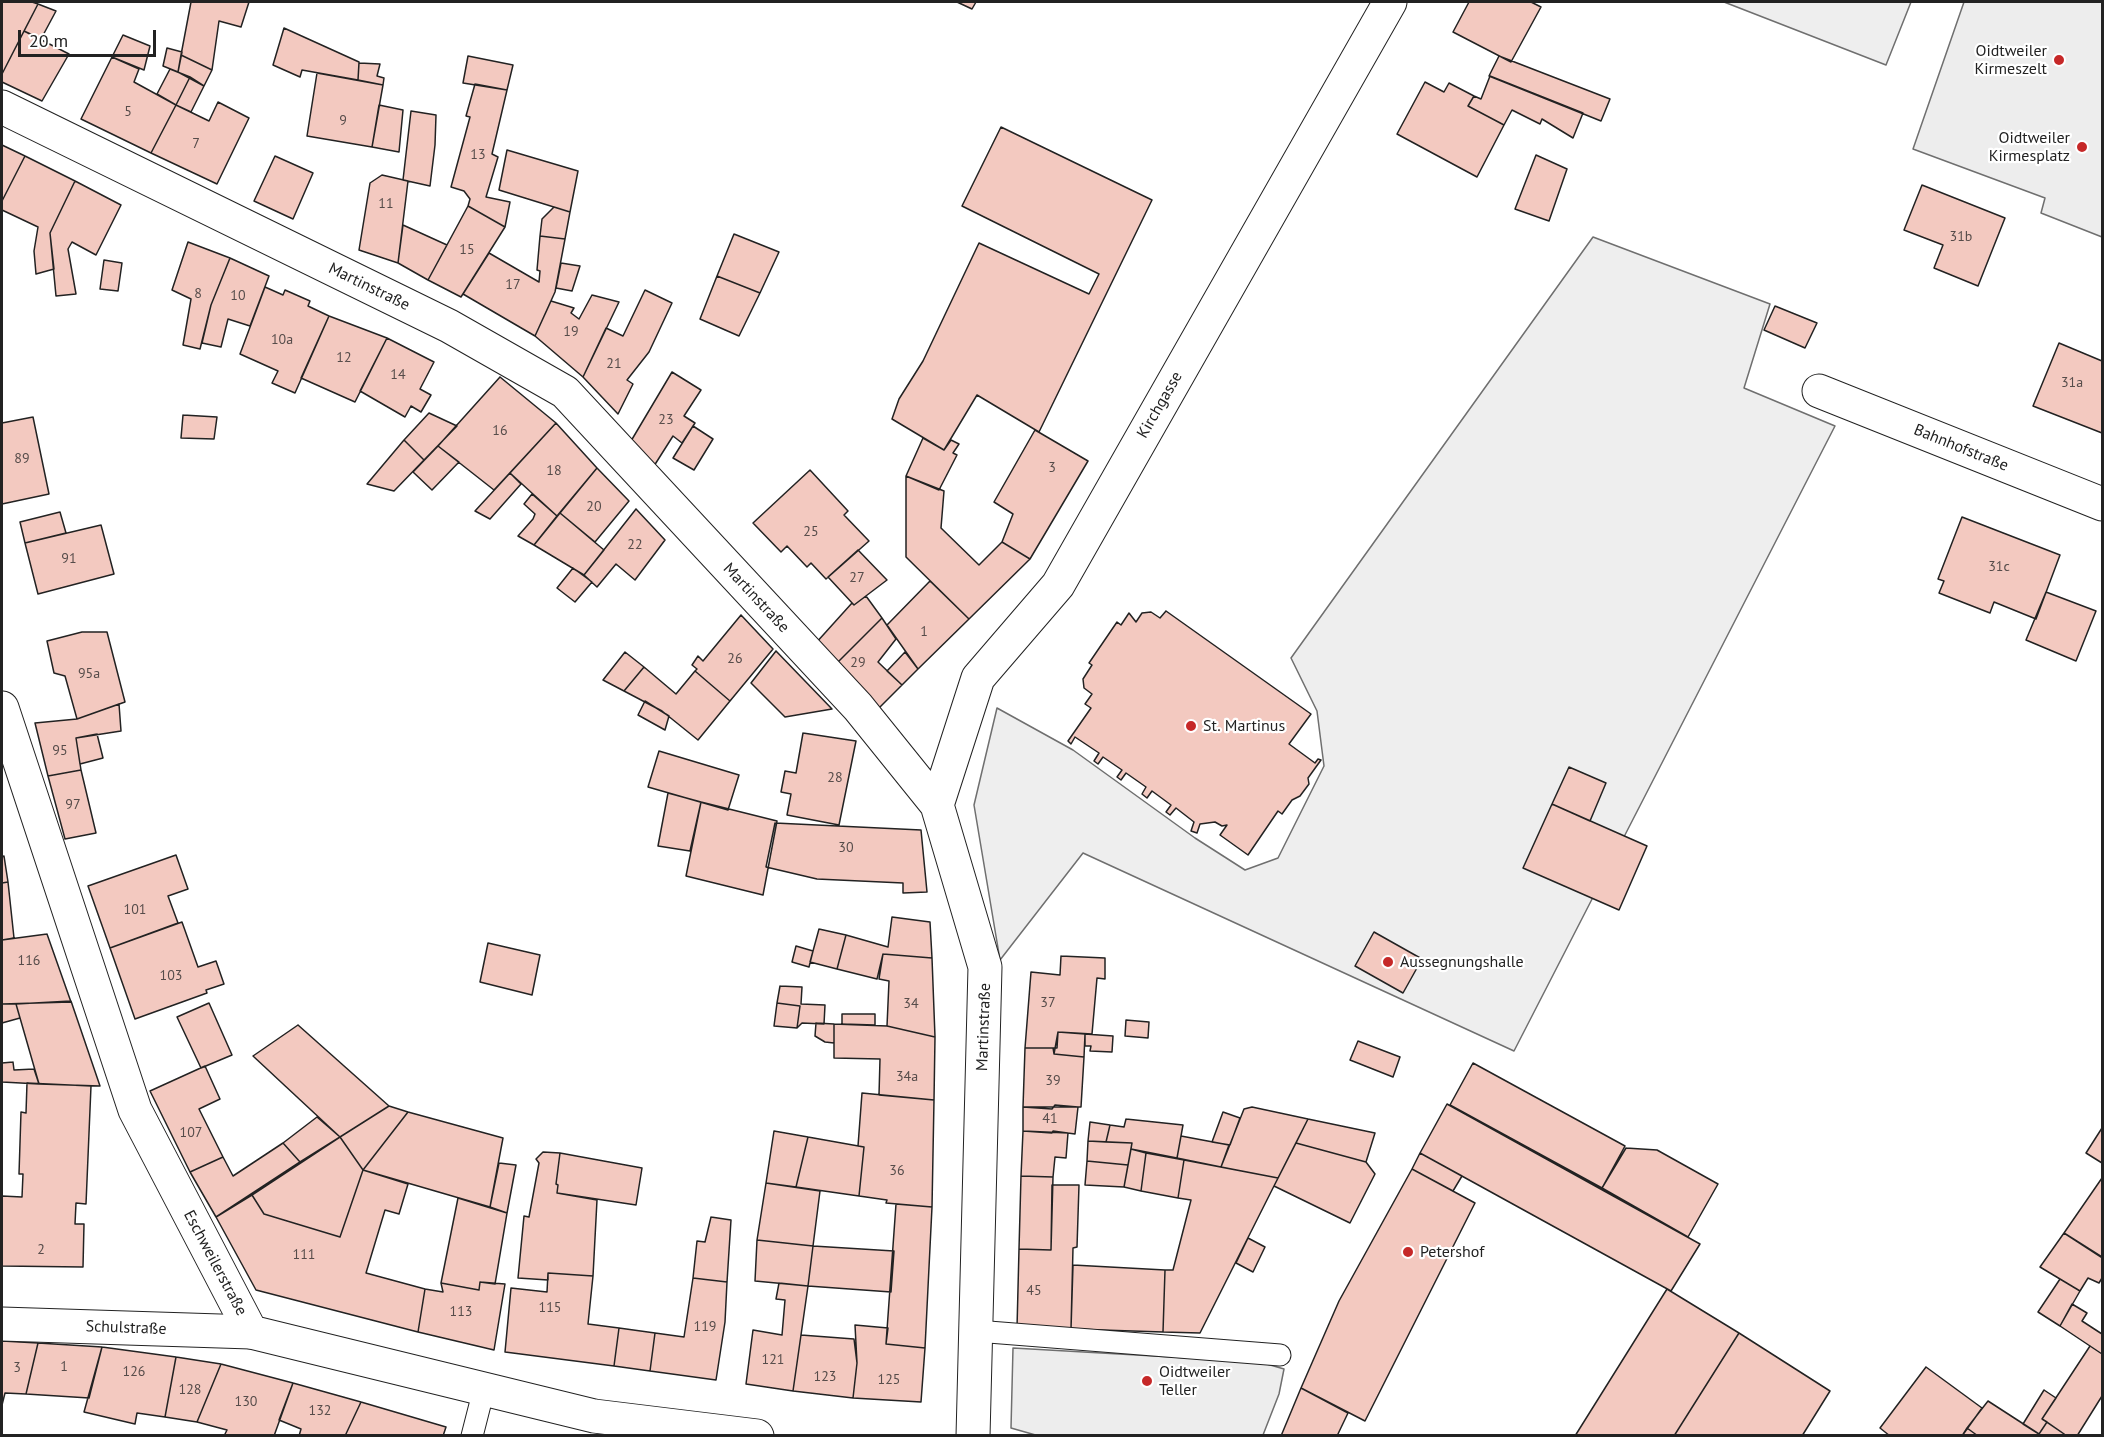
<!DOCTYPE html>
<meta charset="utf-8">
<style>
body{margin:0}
#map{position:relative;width:2104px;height:1437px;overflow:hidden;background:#fff;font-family:"PT Sans",sans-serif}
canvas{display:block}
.frame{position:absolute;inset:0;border:3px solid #222;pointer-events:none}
.scale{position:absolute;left:18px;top:30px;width:138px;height:27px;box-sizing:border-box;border:3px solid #222;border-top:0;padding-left:8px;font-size:18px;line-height:21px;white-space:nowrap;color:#222;-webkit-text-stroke:4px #fff;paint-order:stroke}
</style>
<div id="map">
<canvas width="2104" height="1437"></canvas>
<div class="frame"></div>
<div class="scale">20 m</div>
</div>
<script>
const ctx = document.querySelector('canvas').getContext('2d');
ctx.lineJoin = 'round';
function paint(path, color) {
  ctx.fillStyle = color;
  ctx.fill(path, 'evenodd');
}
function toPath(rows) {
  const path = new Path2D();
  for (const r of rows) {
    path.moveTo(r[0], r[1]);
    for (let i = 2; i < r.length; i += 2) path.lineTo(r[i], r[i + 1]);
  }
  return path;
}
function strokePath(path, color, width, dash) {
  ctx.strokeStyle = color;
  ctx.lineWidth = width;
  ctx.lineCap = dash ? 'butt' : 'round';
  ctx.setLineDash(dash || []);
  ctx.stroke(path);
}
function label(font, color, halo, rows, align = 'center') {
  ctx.font = font + ' "PT Sans",sans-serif';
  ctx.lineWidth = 4.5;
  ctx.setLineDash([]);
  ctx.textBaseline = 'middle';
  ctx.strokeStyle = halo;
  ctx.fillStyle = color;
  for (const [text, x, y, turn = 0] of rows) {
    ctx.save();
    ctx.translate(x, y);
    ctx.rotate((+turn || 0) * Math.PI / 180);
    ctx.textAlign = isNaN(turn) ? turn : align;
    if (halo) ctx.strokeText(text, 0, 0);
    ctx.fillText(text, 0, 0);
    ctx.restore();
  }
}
const green = toPath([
 [1724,2,1911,2,1886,65,1724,2],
 [1593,237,1770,304,1744,388,1835,426,1514,1051,1083,853,1000,960,974,805,997,708,1073,750,1195,838,1245,870,1278,858,1324,766,1317,711,1291,658,1593,237]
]);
const parking = toPath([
 [1964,2,2102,2,2102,237,2041,213,2045,198,1913,149,1964,2],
 [1013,1348,1260,1362,1284,1369,1279,1394,1263,1435,1039,1436,1011,1428,1013,1348]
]);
const building = toPath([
 [2,2,32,2,38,4,2,74,2,2],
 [191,2,249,2,241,27,219,21,212,70,181,55,191,2],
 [957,2,976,2,972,9,957,2],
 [1469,2,1531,2,1541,7,1511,62,1453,32,1469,2],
 [38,4,56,11,41,39,24,31,38,4],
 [284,28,359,62,358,80,302,70,300,77,273,65,284,28],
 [24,31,69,54,42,101,2,82,2,74,24,31],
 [123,35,150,46,144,70,112,57,123,35],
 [167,48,182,52,178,72,163,66,167,48],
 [181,55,212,70,204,86,178,72,181,55],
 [468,56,513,65,507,90,463,83,468,56],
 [1499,56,1610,99,1601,121,1489,76,1499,56],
 [112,57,139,69,134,82,176,105,151,153,81,119,112,57],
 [359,63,380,64,377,76,384,78,383,85,358,80,359,63],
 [170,69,190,77,176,105,157,94,170,69],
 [317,73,383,85,372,147,307,136,317,73],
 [1490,76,1583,113,1573,138,1542,119,1540,124,1512,110,1504,125,1468,106,1474,96,1481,99,1490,76],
 [190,77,204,86,191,112,176,105,190,77],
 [1425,82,1444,92,1449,83,1474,96,1468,106,1504,125,1477,177,1397,134,1425,82],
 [475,84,507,90,492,154,498,157,486,197,510,202,505,227,468,206,470,199,464,191,451,187,470,117,466,116,475,84],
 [218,102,249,118,217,184,151,153,176,105,209,121,218,102],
 [379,105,403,110,399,152,372,147,379,105],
 [411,111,436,115,435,145,430,186,403,180,411,111],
 [1001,127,1152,200,1039,432,977,395,944,450,892,419,899,399,923,361,979,243,1089,294,1099,274,962,206,1001,127],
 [2,145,25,156,2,201,2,145],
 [507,150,578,171,570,212,499,190,507,150],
 [1536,155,1567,169,1549,221,1515,209,1536,155],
 [25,156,75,181,50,233,54,269,36,274,34,251,38,227,2,210,2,201,25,156],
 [275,156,313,173,293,219,254,201,275,156],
 [382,175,408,181,398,263,359,250,370,183,382,175],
 [75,181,121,205,96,255,72,242,68,249,76,294,56,296,50,233,75,181],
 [1922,185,2005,218,1978,286,1934,268,1943,245,1904,230,1922,185],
 [468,206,505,227,461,297,428,280,468,206],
 [554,207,570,212,565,239,540,236,542,219,554,207],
 [403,225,447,245,428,280,398,263,403,225],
 [734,234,779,252,760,293,717,276,734,234],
 [540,236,565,239,555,292,535,336,463,294,489,253,539,282,540,271,537,270,540,236],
 [188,242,230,258,211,305,200,349,183,345,191,299,172,290,188,242],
 [230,258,269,276,250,326,228,319,221,347,202,343,211,305,230,258],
 [104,260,122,263,118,291,100,289,104,260],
 [561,263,580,266,572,291,556,288,561,263],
 [717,276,760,293,739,336,700,319,717,276],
 [265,287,283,295,285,290,310,301,308,306,329,316,295,393,272,383,278,371,240,354,265,287],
 [645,290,672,303,649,352,627,380,633,384,618,414,583,377,606,328,623,336,645,290],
 [592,295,619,302,583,377,535,336,551,301,574,308,571,313,579,319,592,295],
 [1775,306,1817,323,1805,348,1764,330,1775,306],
 [329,316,387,338,355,402,301,378,329,316],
 [387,338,434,362,420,389,431,395,421,412,411,406,405,417,360,391,387,338],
 [2059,343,2102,361,2102,433,2033,406,2059,343],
 [672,372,701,390,684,416,695,423,682,443,673,436,654,466,631,441,672,372],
 [500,377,556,423,494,490,438,446,500,377],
 [429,413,457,426,424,460,404,440,429,413],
 [183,415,217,417,214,439,181,438,183,415],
 [33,417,49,494,2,504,2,423,33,417],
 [556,423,597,468,557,516,510,473,556,423],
 [693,426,713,439,694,470,673,458,693,426],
 [1035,430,1088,461,1030,559,1002,542,1013,514,994,502,1035,430],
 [923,438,944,450,951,440,959,444,953,453,957,455,939,490,906,476,923,438],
 [404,440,424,460,394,491,367,484,404,440],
 [438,446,459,462,432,490,413,472,438,446],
 [597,468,629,501,595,542,560,513,597,468],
 [810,470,848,511,844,515,869,541,826,579,811,563,807,567,787,546,781,552,753,523,810,470],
 [510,473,521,484,490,519,475,511,510,473],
 [906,476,944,491,941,528,979,565,1002,542,1030,559,969,619,906,557,906,476],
 [532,494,557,516,534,545,518,536,533,519,535,514,524,504,532,494],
 [636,509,665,540,635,580,616,564,597,587,584,575,636,509],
 [60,512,66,533,25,543,20,522,60,512],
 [560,513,604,550,584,575,534,545,560,513],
 [1962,517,2060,555,2036,619,1994,602,1990,613,1939,593,1944,581,1938,579,1962,517],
 [101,525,114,574,38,594,25,543,101,525],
 [858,550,887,580,854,605,828,577,858,550],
 [573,568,592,582,575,602,557,588,573,568],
 [930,581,969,619,918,669,887,625,930,581],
 [2046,592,2096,611,2076,661,2026,640,2046,592],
 [866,596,882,618,836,664,815,644,852,603,854,605,866,596],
 [1166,611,1311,714,1289,744,1315,763,1318,759,1321,760,1308,778,1309,784,1300,796,1292,800,1282,814,1278,811,1248,855,1220,835,1227,825,1222,826,1215,822,1200,824,1197,833,1191,831,1194,822,1176,808,1170,815,1166,812,1171,805,1152,791,1147,798,1142,794,1146,787,1126,773,1121,780,1117,777,1122,770,1103,757,1098,764,1094,761,1099,753,1075,737,1071,744,1068,741,1091,708,1085,704,1092,694,1084,688,1083,679,1092,665,1089,663,1117,622,1121,625,1129,613,1136,622,1142,613,1151,612,1160,618,1166,611],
 [741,615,773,649,730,701,695,671,697,669,692,665,698,656,703,661,741,615],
 [882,618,896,639,878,662,902,685,878,709,836,664,882,618],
 [82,632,107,632,125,702,77,719,65,676,54,673,47,641,82,632],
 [776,651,832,709,785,717,751,683,776,651],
 [625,652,644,667,624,691,603,680,625,652],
 [905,652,918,669,902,685,887,671,905,652],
 [644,667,676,694,695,671,730,701,698,740,662,711,624,691,644,667],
 [645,701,669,716,665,730,638,715,645,701],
 [119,704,121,731,76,738,81,770,48,776,35,723,77,719,119,704],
 [803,733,856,741,839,825,787,815,791,794,781,792,785,771,796,773,803,733],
 [97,734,103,758,80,764,76,738,97,734],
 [659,751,739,775,728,810,648,787,659,751],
 [1569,767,1606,783,1590,821,1552,804,1569,767],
 [81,770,96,833,65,839,48,776,81,770],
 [668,793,701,802,690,851,658,846,668,793],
 [701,802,777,821,763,895,686,876,701,802],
 [1552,804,1647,846,1619,910,1523,868,1552,804],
 [775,823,921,830,927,892,903,893,903,883,817,879,766,867,775,823],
 [176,855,188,889,168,896,178,923,110,948,88,886,176,855],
 [4,856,8,882,2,883,2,857,4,856],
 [8,882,14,938,2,940,2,883,8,882],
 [892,917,930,922,932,958,883,954,877,979,837,969,846,935,888,947,892,917],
 [182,922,198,967,216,961,224,984,206,990,207,993,135,1019,110,948,182,922],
 [819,929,846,935,837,969,810,962,819,929],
 [1374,932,1422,959,1403,993,1355,966,1374,932],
 [47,934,71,1002,2,1004,2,940,47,934],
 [488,943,540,955,532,995,480,982,488,943],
 [796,946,813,951,809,967,792,962,796,946],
 [883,954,932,958,935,1037,887,1026,889,981,879,979,883,954],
 [1061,956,1105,958,1105,979,1097,978,1092,1034,1058,1032,1057,1048,1025,1048,1031,972,1060,975,1061,956],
 [780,986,802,987,801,1004,825,1005,824,1024,802,1023,797,1028,800,1006,777,1003,780,986],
 [71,1001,100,1086,39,1084,16,1004,71,1001],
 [209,1003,232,1055,201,1068,177,1017,209,1003],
 [777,1003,800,1006,797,1028,774,1026,777,1003],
 [2,1004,16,1004,20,1018,2,1023,2,1004],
 [842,1014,875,1014,875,1025,842,1024,842,1014],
 [1126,1020,1149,1022,1148,1038,1125,1036,1126,1020],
 [816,1023,834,1024,834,1043,825,1042,815,1036,816,1023],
 [834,1024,887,1026,935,1037,934,1100,879,1095,880,1059,834,1058,834,1024],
 [298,1025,389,1106,340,1137,253,1056,298,1025],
 [1058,1032,1085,1034,1084,1057,1054,1054,1058,1032],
 [1085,1034,1113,1036,1112,1052,1090,1051,1091,1046,1085,1046,1085,1034],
 [1358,1041,1400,1057,1393,1077,1350,1060,1358,1041],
 [1025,1048,1053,1048,1054,1054,1084,1057,1081,1107,1023,1107,1025,1048],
 [13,1062,14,1070,34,1069,39,1084,2,1082,2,1063,13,1062],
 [1473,1063,1625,1146,1602,1188,1450,1105,1473,1063],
 [205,1066,220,1099,199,1109,223,1157,190,1172,150,1091,205,1066],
 [27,1083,91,1086,86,1204,76,1203,75,1224,84,1224,83,1267,2,1266,2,1196,22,1197,23,1174,19,1174,21,1112,26,1113,27,1083],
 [862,1093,934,1100,932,1207,886,1203,887,1200,859,1196,864,1147,858,1146,862,1093],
 [1447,1104,1700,1244,1671,1291,1420,1153,1447,1104],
 [1055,1105,1078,1107,1075,1134,1053,1131,1052,1133,1023,1131,1023,1107,1052,1109,1055,1105],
 [389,1106,408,1112,363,1170,340,1137,389,1106],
 [1252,1107,1308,1119,1278,1178,1221,1167,1244,1109,1252,1107],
 [408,1112,503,1138,490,1207,363,1170,408,1112],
 [1223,1112,1240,1118,1230,1145,1212,1142,1223,1112],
 [317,1117,340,1137,300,1162,283,1143,317,1117],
 [1126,1119,1183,1125,1177,1158,1131,1149,1132,1143,1106,1142,1110,1125,1124,1127,1126,1119],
 [1308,1119,1375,1133,1366,1162,1296,1143,1308,1119],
 [1090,1122,1110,1125,1106,1142,1088,1141,1090,1122],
 [2102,1128,2102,1163,2086,1153,2102,1128],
 [774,1131,808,1137,796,1187,766,1183,774,1131],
 [1023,1131,1068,1133,1066,1158,1055,1157,1053,1177,1021,1176,1023,1131],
 [1181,1136,1229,1145,1221,1167,1177,1158,1181,1136],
 [340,1137,363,1170,340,1237,264,1214,252,1195,340,1137],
 [808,1137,864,1147,859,1196,796,1187,808,1137],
 [1088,1141,1132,1143,1128,1165,1087,1161,1088,1141],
 [283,1143,300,1162,216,1217,190,1172,223,1157,233,1176,283,1143],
 [1296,1143,1366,1162,1375,1174,1350,1223,1274,1186,1296,1143],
 [1626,1148,1657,1150,1718,1184,1688,1237,1602,1188,1626,1148],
 [1131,1149,1146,1153,1141,1191,1124,1187,1131,1149],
 [543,1152,560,1153,556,1184,558,1185,557,1193,597,1200,593,1276,548,1273,548,1280,518,1278,524,1216,529,1217,539,1163,536,1159,543,1152],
 [560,1153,642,1168,636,1205,557,1193,558,1185,556,1184,560,1153],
 [1146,1153,1184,1160,1178,1198,1141,1191,1146,1153],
 [1420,1153,1462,1176,1453,1191,1412,1169,1420,1153],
 [1184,1160,1278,1178,1200,1333,1163,1332,1165,1270,1173,1270,1191,1200,1178,1198,1184,1160],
 [1087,1161,1128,1165,1124,1187,1085,1185,1087,1161],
 [499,1163,516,1165,507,1213,490,1207,499,1163],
 [1412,1169,1475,1203,1365,1421,1301,1388,1339,1301,1412,1169],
 [363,1170,408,1184,399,1214,385,1210,366,1273,425,1289,418,1332,256,1290,216,1217,252,1195,264,1214,340,1237,363,1170],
 [1021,1176,1053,1177,1051,1250,1019,1249,1021,1176],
 [2102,1178,2102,1255,2101,1257,2064,1233,2102,1178],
 [766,1183,820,1191,813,1246,757,1240,766,1183],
 [1052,1185,1079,1185,1077,1247,1073,1248,1071,1329,1017,1328,1019,1249,1051,1250,1052,1185],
 [458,1198,507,1213,495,1284,480,1282,479,1290,441,1283,458,1198],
 [896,1204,932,1207,925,1348,886,1344,896,1204],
 [711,1217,731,1220,727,1282,693,1278,697,1241,705,1242,711,1217],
 [2064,1233,2102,1257,2102,1278,2099,1283,2088,1278,2080,1291,2040,1267,2064,1233],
 [1248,1238,1265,1247,1253,1272,1236,1263,1248,1238],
 [757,1240,813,1246,808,1286,755,1281,757,1240],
 [813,1246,894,1251,891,1292,808,1286,813,1246],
 [1073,1265,1165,1270,1163,1332,1071,1329,1073,1265],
 [548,1273,593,1276,588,1324,619,1328,614,1366,505,1352,511,1288,547,1292,548,1273],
 [693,1278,727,1282,725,1322,716,1380,650,1371,655,1333,684,1337,693,1278],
 [2060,1279,2080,1291,2060,1326,2038,1312,2060,1279],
 [480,1282,505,1284,494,1350,418,1332,425,1289,443,1292,441,1283,479,1290,480,1282],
 [779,1283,808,1286,793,1391,746,1384,753,1330,782,1335,785,1300,776,1299,779,1283],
 [1667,1289,1739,1333,1674,1436,1575,1436,1667,1289],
 [2072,1304,2087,1313,2082,1321,2102,1334,2102,1354,2060,1326,2072,1304],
 [855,1325,888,1328,886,1344,925,1348,921,1402,853,1398,857,1363,855,1325],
 [619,1328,655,1333,650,1371,614,1366,619,1328],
 [1739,1333,1830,1391,1802,1436,1674,1436,1739,1333],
 [801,1335,854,1339,857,1363,853,1398,793,1391,801,1335],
 [2,1341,38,1343,26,1394,5,1393,2,1405,2,1341],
 [38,1343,102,1347,89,1398,26,1394,38,1343],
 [2090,1346,2102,1354,2102,1396,2077,1436,2067,1436,2042,1419,2090,1346],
 [102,1347,176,1357,165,1417,137,1413,135,1424,84,1412,102,1347],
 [176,1357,221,1364,197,1422,165,1417,176,1357],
 [221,1364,293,1383,274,1436,224,1436,227,1430,197,1422,221,1364],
 [1926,1367,1982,1408,1962,1436,1890,1436,1880,1428,1926,1367],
 [293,1383,361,1402,345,1436,299,1436,301,1429,279,1420,293,1383],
 [1301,1388,1348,1413,1337,1436,1281,1436,1301,1388],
 [2044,1390,2056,1398,2042,1419,2047,1422,2039,1434,2023,1424,2044,1390],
 [1988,1401,2039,1434,2047,1422,2067,1436,1978,1436,1967,1428,1988,1401],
 [361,1402,446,1427,443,1436,345,1436,361,1402],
 [1967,1428,1978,1436,1962,1436,1967,1428]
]);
const lane = toPath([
 [976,1331,1280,1355],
 [472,1436,484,1389]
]);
const street = toPath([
 [2,107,449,326,565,392,858,707,937,805,985,967,973,1436],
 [1819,391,2102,504],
 [937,805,978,678,1058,585,1390,2],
 [2,1324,251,1332]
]);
const secondary = toPath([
 [2,708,135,1110,251,1332,594,1416,757,1436]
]);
const markers = [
 [2059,60,6,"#c62828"],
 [2082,147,6,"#c62828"],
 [1191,726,6,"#c62828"],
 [1388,962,6,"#c62828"],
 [1408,1252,6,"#c62828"],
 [1147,1381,6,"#c62828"]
];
const numberNames = [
 ["5",128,112],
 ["9",343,121],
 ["7",196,144],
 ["13",478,155],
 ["11",386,204],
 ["31b",1961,237],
 ["15",467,250],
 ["17",513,285],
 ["8",198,294],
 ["10",238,296],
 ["19",571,332],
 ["10a",282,340],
 ["12",344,358],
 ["21",614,364],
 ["14",398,375],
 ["31a",2072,383],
 ["23",666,420],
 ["16",500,431],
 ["89",22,459],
 ["3",1052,468],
 ["18",554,471],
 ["20",594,507],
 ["25",811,532],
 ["22",635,545],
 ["91",69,559],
 ["31c",1999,567],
 ["27",857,578],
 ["1",924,632],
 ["26",735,659],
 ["29",858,663],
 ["95a",89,674],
 ["95",60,751],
 ["28",835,778],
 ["97",73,805],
 ["30",846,848],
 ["101",135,910],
 ["116",29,961],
 ["103",171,976],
 ["37",1048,1003],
 ["34",911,1004],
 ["34a",907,1077],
 ["39",1053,1081],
 ["41",1050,1119],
 ["107",191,1133],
 ["36",897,1171],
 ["2",41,1250],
 ["111",304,1255],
 ["45",1034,1291],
 ["115",550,1308],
 ["113",461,1312],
 ["119",705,1327],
 ["121",773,1360],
 ["1",64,1367],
 ["3",17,1368],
 ["126",134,1372],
 ["123",825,1377],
 ["125",889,1380],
 ["128",190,1390],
 ["130",246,1402],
 ["132",320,1411]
];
const poiNames = [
 ["Oidtweiler",2047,51,"right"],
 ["Kirmeszelt",2047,69,"right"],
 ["Oidtweiler",2070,138,"right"],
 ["Kirmesplatz",2070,156,"right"],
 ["St. Martinus",1203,726],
 ["Aussegnungshalle",1400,962],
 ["Petershof",1420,1252],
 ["Oidtweiler",1159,1372],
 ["Teller",1159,1390]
];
const streetNames = [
 ["Martinstraße",369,287,26],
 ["Kirchgasse",1160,405,-60],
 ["Bahnhofstraße",1961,448,22],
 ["Martinstraße",756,598,47],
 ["Martinstraße",984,1027,-88],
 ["Eschweilerstraße",215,1263,62],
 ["Schulstraße",126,1328,2]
];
paint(green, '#eee');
strokePath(green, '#6f6f6f', 1.5);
paint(parking, '#ededed');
strokePath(parking, '#6f6f6f', 1.5);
paint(building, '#f3c9c0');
strokePath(building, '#222', 1.5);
strokePath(lane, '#222', 23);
strokePath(street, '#222', 35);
strokePath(secondary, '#222', 35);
strokePath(lane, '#fff', 21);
strokePath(street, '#fff', 33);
strokePath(secondary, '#fff', 33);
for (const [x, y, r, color] of markers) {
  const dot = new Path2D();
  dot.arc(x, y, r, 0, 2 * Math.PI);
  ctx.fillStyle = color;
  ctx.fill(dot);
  strokePath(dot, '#fff', 2);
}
label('14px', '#564c4a', null, numberNames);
label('16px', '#222', '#fff', poiNames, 'left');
label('16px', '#222', '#fff', streetNames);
</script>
